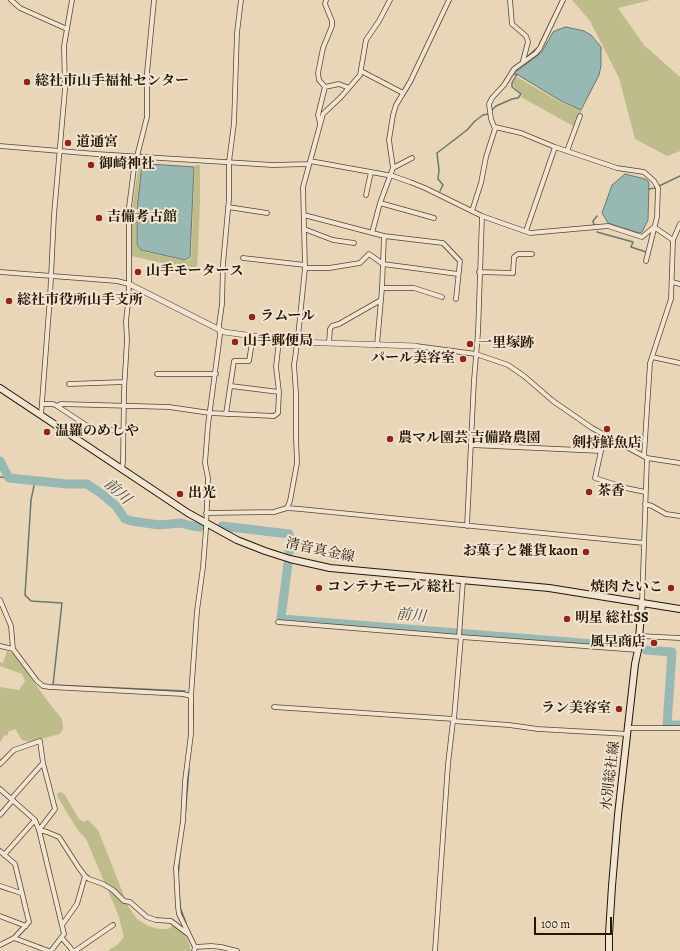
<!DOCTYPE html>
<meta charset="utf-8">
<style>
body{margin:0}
#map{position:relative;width:680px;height:951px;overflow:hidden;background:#e9d6b9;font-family:Alegreya,serif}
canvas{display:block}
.scale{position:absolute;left:534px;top:917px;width:78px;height:18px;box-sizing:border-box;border:2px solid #241601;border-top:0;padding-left:5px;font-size:12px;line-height:14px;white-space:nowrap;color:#241601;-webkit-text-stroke:3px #f1e4d2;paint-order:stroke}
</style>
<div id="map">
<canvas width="680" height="951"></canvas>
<div class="scale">100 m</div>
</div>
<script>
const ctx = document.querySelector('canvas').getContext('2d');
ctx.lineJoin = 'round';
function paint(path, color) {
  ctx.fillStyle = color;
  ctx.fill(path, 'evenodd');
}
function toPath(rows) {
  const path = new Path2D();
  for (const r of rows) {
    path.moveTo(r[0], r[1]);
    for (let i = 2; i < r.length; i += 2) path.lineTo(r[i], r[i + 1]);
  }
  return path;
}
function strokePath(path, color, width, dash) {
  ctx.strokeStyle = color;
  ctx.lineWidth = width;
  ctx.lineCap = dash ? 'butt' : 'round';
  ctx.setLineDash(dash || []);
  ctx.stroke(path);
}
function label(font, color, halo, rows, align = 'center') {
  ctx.font = font + ' Alegreya,"Noto Serif JP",serif';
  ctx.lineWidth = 4;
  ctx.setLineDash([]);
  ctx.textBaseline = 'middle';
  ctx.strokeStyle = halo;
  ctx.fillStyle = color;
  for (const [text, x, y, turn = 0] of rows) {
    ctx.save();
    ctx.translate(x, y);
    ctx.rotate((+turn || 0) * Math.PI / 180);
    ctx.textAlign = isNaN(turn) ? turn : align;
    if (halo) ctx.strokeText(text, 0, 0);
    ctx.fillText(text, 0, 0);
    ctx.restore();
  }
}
const green = toPath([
 [572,0,651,0,618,8,644,45,680,77,680,151,667,156,635,139,619,78,590,21],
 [517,77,560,102,582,111,573,126,521,97,523,95,514,87,513,83],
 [139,162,146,162,141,166,136,209,136,245,141,251,186,261,191,258,195,165,200,165,200,203,197,271,132,256,132,210],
 [7,651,14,654,46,699,62,719,63,729,60,734,29,742,22,740,15,729,8,732,8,735,4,736,0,742,0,687,19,690,25,681,22,674,0,666,0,662,3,663],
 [61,792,65,795,79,819,84,822,88,820,98,830,128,906,137,919,148,926,159,929,168,929,174,925,185,934,190,946,190,951,107,951,117,945,124,937,118,914,86,839,77,829,57,796,58,793]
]);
const water = toPath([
 [566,27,584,31,591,35,601,47,601,66,599,75,581,110,561,101,518,75,513,74,542,52,553,32,557,30,566,27],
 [147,162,150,162,150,164,194,167,190,257,185,260,141,250,137,245,137,209,142,165,147,162],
 [625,174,645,179,648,181,649,184,648,220,642,232,639,233,608,223,602,213,612,185,625,174]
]);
const stream = toPath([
 [539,45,561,0],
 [527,57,537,48],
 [649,189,655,188,680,176],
 [440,191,443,185,438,179,439,170,437,153,467,130,475,121,483,115,488,114,496,106,512,99,518,98,521,94,512,87,512,83,517,74],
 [594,225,593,221,597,216],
 [597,232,633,242,631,247,646,252],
 [0,477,9,478],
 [35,481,31,500,25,595,31,601,62,603,53,685,185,691],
 [193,719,193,703],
 [185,817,189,769],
 [182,838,184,824],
 [180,854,178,877,180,907,186,923]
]);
const river = toPath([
 [0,461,9,478,67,484,87,484,102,494,116,506,125,519,132,521,159,525,181,523,192,526,200,527],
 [222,526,289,534,291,542,289,552],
 [288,563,281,618,282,619,594,644],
 [646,650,672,652,667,725,680,725]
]);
const minor = toPath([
 [11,0,20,8,67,29],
 [510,0,512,24,526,36,528,42,523,61],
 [361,71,403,93],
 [325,87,339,84,349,88],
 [320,123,318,115,325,87,319,80,318,73,323,48,332,26,332,21,325,4,326,0],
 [495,127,521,133,555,147,526,231],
 [0,146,96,154,273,165,309,164],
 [555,147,617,168,644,172,654,181,658,188,657,217,646,261],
 [567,151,580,116],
 [310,161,393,176,410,182,425,188,482,216,530,233,608,226,642,237,654,227],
 [393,168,412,158],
 [366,195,371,172],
 [228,207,267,213],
 [472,211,481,183,486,157,495,129,491,119,489,104,492,98,504,85,514,69,536,53,540,48,563,0],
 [304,215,384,236,443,243,460,261,456,299],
 [434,218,380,203,393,168,389,140,393,115,396,105,410,82,449,0],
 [654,227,673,240],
 [304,229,333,240,354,243],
 [372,233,380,203],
 [243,258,305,265],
 [305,268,329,268,360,263,369,254,383,264,458,274],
 [0,272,117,281,129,284],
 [479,272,513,273,514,257,518,254,532,254],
 [672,282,680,284],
 [382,288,414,288,442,297],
 [329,343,330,329,332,326,339,324,381,300],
 [377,345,382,288,384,236],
 [416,346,476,354,508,365,524,376,553,401,592,428,647,458],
 [652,357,680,363],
 [157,374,216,374],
 [69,384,124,382],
 [231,386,279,392],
 [43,404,53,404,57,406,61,404,169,407,210,413,274,416,278,413,279,392,276,367,279,340],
 [57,406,92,429,123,431],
 [226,414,234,361,249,361,253,336],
 [41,415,50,297,54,215,65,89,64,46,72,0],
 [471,445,601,451,605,436],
 [601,451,595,478,626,488,645,492],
 [644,456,650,363,671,299,673,240,680,224],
 [122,469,123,462,124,391,127,340,126,321,128,303,129,284,129,224,128,215,134,168,147,117,147,73,154,0],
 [645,504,652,506,666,514,680,516],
 [287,508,290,501,297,463,296,437,296,393,294,365,298,337,305,268,303,187,323,114,341,97,360,75,366,40,379,21,390,0],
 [206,513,274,512,287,508,300,509,644,543],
 [467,526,474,380,478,333,482,216],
 [0,600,11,626,13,649,37,681,43,686,50,687,183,694,191,696],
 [642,603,647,458,680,463],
 [278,622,461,637,638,650],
 [639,636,680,638],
 [459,637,463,580],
 [0,646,13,649],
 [274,707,454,719],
 [453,721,509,725,538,729,628,734],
 [628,728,680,728],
 [0,764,14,750,40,741,43,763,55,809,39,830],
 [0,789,35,820,39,830,64,934,51,951],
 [11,799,43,763],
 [0,815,13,800],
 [39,830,47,832,59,837,79,868,85,876,89,879,103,884,113,890,124,901,130,902,147,917,156,920,171,921,188,934],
 [0,851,15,864,29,922,14,938,0,945],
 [4,855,35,820],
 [0,886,21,893],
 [0,916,26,926],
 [62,925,77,904,85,876],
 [14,938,49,951],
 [62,938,73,951],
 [195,947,211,946,221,947,237,951],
 [75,951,113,925],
 [194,951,195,947,179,914,178,907,176,868,183,821,185,781,191,734,191,696,197,611,203,567,206,529,208,478,205,463,208,425,220,335,219,325,222,304,223,264,229,199,229,162,234,123,237,33,241,0],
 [435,951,448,764,453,721,454,719,461,637]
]);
const tertiary = toPath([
 [129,284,224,332,297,342,416,346]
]);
const secondary = toPath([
 [0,388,188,513,237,540,265,551,290,559,330,568,549,588,680,609],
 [609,951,609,934,612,886,618,815,635,664,638,650,642,603]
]);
const markers = [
 [27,82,4,"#8f2418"],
 [68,143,4,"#8f2418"],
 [91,165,4,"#8f2418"],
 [99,218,4,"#8f2418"],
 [138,272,4,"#8f2418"],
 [9,301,4,"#8f2418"],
 [252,317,4,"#8f2418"],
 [235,342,4,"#8f2418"],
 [470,344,4,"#8f2418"],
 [463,359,4,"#8f2418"],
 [607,429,4,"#8f2418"],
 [47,432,4,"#8f2418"],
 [390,439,4,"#8f2418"],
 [589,492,4,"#8f2418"],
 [180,494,4,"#8f2418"],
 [586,552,4,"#8f2418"],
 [319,588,4,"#8f2418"],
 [671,588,4,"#8f2418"],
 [567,619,4,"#8f2418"],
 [654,643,4,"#8f2418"],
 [619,709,4,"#8f2418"]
];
const poiNames = [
 ["総社市山手福祉センター",35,82],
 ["道通宮",76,143],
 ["御崎神社",99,165],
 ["吉備考古館",107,218],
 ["山手モータース",146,272],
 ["総社市役所山手支所",17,301],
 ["ラムール",260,317],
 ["山手郵便局",243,342],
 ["一里塚跡",478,344],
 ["パール美容室",455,359,"right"],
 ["温羅のめしや",55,432],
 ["農マル園芸 吉備路農園",398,439],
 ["剣持鮮魚店",607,444,"center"],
 ["茶香",597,492],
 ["出光",188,494],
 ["お菓子と雑貨 kaon",578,552,"right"],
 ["コンテナモール 総社",327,588],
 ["焼肉 たいこ",663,588,"right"],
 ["明星 総社SS",575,619],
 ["風早商店",646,643,"right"],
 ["ラン美容室",611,709,"right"]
];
const streetNames = [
 ["清音真金線",320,551,12],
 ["水別総社線",611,776,-83]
];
const waterNames = [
 ["前川",117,492,42],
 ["前川",411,616,5]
];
paint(green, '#bdbc8a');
paint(water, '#98b8b4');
strokePath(water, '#6a776c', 1);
strokePath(stream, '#6a776c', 1.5);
strokePath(river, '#98b8b4', 9);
strokePath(minor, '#55462f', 5.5);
strokePath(tertiary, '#55462f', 6);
strokePath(secondary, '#241601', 8);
strokePath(minor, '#f1e4d2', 4);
strokePath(tertiary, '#f1e4d2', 5);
strokePath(secondary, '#f1e4d2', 6);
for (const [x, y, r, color] of markers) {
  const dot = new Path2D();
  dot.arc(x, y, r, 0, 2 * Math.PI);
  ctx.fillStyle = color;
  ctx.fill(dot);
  strokePath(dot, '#f1e4d2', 1.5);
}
label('bold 14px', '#241601', '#f1e4d2', poiNames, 'left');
label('14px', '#241601', '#f1e4d2', streetNames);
label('italic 15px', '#4d4f40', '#f1e4d2', waterNames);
</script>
